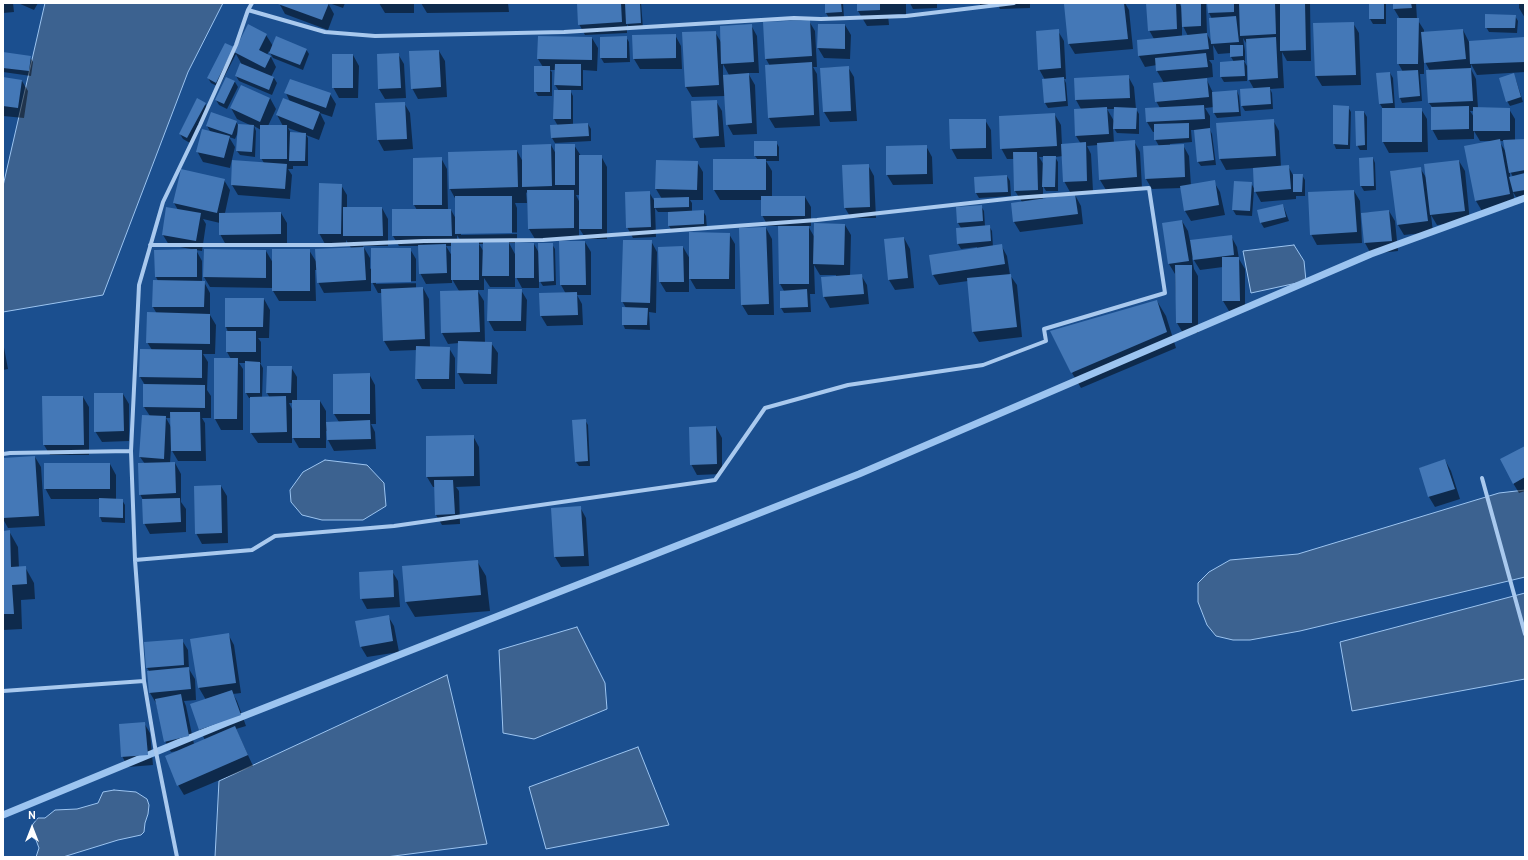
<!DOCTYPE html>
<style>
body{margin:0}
#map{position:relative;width:1528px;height:860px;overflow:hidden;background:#1b4f8f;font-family:Overpass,sans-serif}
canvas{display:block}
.frame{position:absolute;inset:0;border:4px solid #fff;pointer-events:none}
.north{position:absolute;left:12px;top:808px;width:40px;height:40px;-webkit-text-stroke:3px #1b4f8f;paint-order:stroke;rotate:0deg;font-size:11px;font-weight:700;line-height:16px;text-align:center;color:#fff}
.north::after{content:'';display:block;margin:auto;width:14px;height:18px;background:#fff;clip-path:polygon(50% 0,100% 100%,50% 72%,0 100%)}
</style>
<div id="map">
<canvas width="1528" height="860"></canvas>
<div class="frame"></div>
<div class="north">N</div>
</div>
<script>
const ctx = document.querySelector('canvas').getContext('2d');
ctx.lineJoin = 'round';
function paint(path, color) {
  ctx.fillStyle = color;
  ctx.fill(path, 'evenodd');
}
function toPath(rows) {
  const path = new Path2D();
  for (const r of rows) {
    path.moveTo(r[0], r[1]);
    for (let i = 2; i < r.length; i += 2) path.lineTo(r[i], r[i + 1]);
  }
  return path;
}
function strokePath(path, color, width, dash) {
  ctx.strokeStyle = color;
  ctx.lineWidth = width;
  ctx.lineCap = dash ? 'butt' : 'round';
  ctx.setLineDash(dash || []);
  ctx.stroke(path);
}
const water = toPath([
 [45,3,223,3,188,72,103,295,3,312,3,186,45,3],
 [1294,245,1304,261,1306,281,1251,293,1243,251,1294,245],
 [325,460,367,465,384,483,386,506,363,520,322,520,302,515,291,502,290,490,303,472,325,460],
 [1525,490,1525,577,1300,631,1250,640,1233,640,1216,636,1207,625,1198,602,1198,583,1209,572,1230,560,1298,554,1499,493,1525,490],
 [1525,593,1525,679,1352,711,1340,642,1525,593],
 [577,627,605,683,607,709,534,739,503,733,499,650,577,627],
 [447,675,487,844,386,857,215,857,219,781,447,675],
 [638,747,669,825,546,849,529,787,638,747],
 [114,790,136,792,147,799,149,805,148,814,145,823,144,832,141,835,118,840,63,857,36,857,39,848,36,840,32,837,31,830,33,824,38,818,45,818,55,810,77,809,98,803,103,792,114,790]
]);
const shadow = toPath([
 [3,3,13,3,14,12,3,13],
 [18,3,38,3,34,10],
 [279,3,328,3,334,14,328,30,285,14],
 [329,3,345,3,343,8],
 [379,3,414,3,414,13,385,13],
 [421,3,508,3,509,12,427,13],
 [578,3,641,3,643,28,629,28,627,24,627,33,585,35,579,24],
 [826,3,843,3,844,17,829,18,826,13],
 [858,3,906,3,906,14,888,15,889,25,867,26,858,11],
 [910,3,937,3,937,8,913,9],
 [979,3,993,3,994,5,981,6],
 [997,3,1030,3,1030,8,1000,9],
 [1083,3,1125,3,1129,10,1133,49,1075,54,1069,44],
 [1147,3,1179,3,1182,8,1182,3,1206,3,1207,34,1212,43,1212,19,1209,13,1208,3,1310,3,1311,61,1287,61,1282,52,1284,88,1270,89,1272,93,1273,109,1245,111,1242,106,1241,89,1254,89,1249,80,1248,46,1243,38,1245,51,1245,61,1244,61,1247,66,1247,81,1224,82,1221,77,1234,62,1231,57,1231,53,1218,54,1213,45,1214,60,1209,60,1212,64,1213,77,1206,78,1213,93,1237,91,1239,96,1241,116,1217,118,1214,113,1214,107,1205,108,1210,116,1210,130,1212,134,1216,165,1201,166,1198,162,1195,130,1191,130,1192,142,1170,144,1170,146,1183,145,1189,156,1191,186,1214,182,1220,192,1225,215,1191,221,1185,211,1181,188,1152,189,1146,179,1159,146,1155,139,1155,132,1153,132,1147,122,1160,108,1156,101,1164,83,1157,71,1157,65,1145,67,1139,56,1138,41,1154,39,1149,30],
 [1182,24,1188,36,1182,36],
 [1370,3,1386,3,1386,24,1373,24,1370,19],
 [1394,3,1416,3,1417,19,1424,30,1424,33,1463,30,1469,42,1524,38,1525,41,1525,72,1477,75,1471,64,1471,69,1476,79,1478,108,1509,109,1515,119,1515,140,1525,140,1525,195,1516,197,1513,192,1516,205,1482,211,1476,201,1492,141,1480,141,1474,131,1474,139,1438,140,1432,129,1432,107,1429,103,1430,71,1424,60,1424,74,1420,74,1422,101,1402,103,1400,98,1403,72,1398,63,1400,19,1394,9],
 [1470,111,1474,111,1474,117],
 [1499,141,1504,141,1506,152],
 [1510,171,1513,177,1510,178],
 [1519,3,1525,3,1525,18,1519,8],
 [1515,16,1518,21,1517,33,1489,32,1486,27],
 [809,21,815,31,817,67,813,67,817,74,820,126,775,128,769,118,766,66,770,66,766,59],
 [1353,23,1359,33,1361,85,1322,86,1316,76],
 [751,25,757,36,759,73,748,73,755,85,757,134,733,135,727,124,725,96,692,97,686,87,715,32,721,42],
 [723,64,729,75,723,76],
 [845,25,851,35,850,59,824,58,818,48],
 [1058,31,1064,41,1066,79,1064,79,1066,83,1068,106,1048,108,1045,103,1045,80,1039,69],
 [266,35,273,46,306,49,309,54,303,70,273,58,269,51,267,55,273,58,271,57,276,67,271,77,274,78,277,83,272,95,239,81,236,76,241,63,236,54,219,87,211,83,208,78,233,48],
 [675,35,681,46,682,69,640,69,634,59],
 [626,37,629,42,630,62,604,63,601,58],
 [592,38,598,48,597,71,583,70,583,90,570,90,573,96,573,125,588,124,591,129,591,141,555,143,552,138,558,126,554,119,559,91,555,85,556,70,550,70,552,72,552,96,538,96,535,91,543,67,538,59],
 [439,51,445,61,447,97,418,99,412,88],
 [3,53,30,57,33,62,31,76,3,72],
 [398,54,404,64,406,98,385,99,379,89],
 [353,55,359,66,358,98,339,98,333,87],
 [848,67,854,77,857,121,830,122,824,112,821,68],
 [1390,73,1393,78,1395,109,1421,109,1427,119,1428,152,1389,153,1383,142,1383,109,1380,104],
 [1513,75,1516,80,1523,102,1510,106,1507,101],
 [1128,76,1134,87,1136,109,1139,114,1139,134,1117,133,1113,127,1114,143,1134,141,1140,152,1142,188,1106,190,1100,180,1098,145,1087,146,1091,154,1093,191,1070,192,1064,181,1063,156,1055,157,1058,162,1058,191,1046,191,1043,186,1043,199,1075,195,1081,206,1083,224,1020,232,1014,222,1022,202,1015,191,1014,159,1007,159,1001,148,1055,115,1061,125,1062,145,1081,144,1076,136,1081,109,1076,100],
 [1107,109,1114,109,1114,121],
 [1039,157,1044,157,1044,165],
 [3,78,22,81,28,91,24,118,3,116],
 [227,78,235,82,238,87,227,109,219,105,216,100],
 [286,93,330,94,336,104,332,117,320,113,325,123,319,140,306,135,308,138,308,166,293,166,293,169,288,169,292,175,290,199,238,195,232,185,264,163,261,158,261,130,254,126,256,131,255,157,240,155,237,151,238,132,235,139,229,137,235,147,230,168,203,162,197,151,211,133,207,126,236,122,238,125,252,126,237,119,231,108,270,98,276,109,268,126,283,126,277,115,283,99,290,102],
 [288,128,302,133,291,133],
 [716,101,722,111,725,147,700,148,694,137],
 [404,103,410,113,413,149,384,151,378,140,376,104],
 [205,104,208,109,190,143,183,139,180,134],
 [1334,106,1348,107,1351,112,1350,149,1336,149,1334,144],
 [1364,112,1367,117,1367,150,1360,150,1357,145],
 [985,120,991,130,992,159,957,159,951,148],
 [1273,120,1279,131,1281,167,1288,166,1293,175,1302,175,1305,180,1305,196,1296,196,1296,199,1261,202,1254,189,1252,216,1236,215,1233,210,1251,183,1255,190,1254,168,1226,170,1220,159,1217,124],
 [776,142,779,147,779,161,766,161,772,171,772,197,805,197,811,207,811,226,808,226,815,238,845,225,851,235,850,276,861,275,867,285,869,304,830,308,824,297,822,278,836,277,836,275,820,275,814,265,815,294,810,294,811,312,784,313,781,308,781,292,784,291,780,284,779,226,768,226,762,215,762,200,720,200,714,190,758,160,755,156],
 [551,145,556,154,574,145,581,156,601,156,607,167,607,239,586,239,579,228,579,238,535,239,529,229,529,196,526,192,527,203,515,203,517,208,517,243,534,244,539,253,552,244,555,249,556,285,543,286,539,280,539,288,522,288,515,275,515,287,490,287,484,278,484,290,477,290,484,301,485,343,491,343,498,353,497,384,464,384,458,373,459,343,448,344,442,333,441,292,459,291,452,279,452,283,426,284,420,273,419,246,399,246,393,236,417,210,414,205,441,158,447,169,448,210,451,210,456,219,456,200,450,189,517,151,523,162],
 [576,195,580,195,580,203],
 [517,232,517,234,461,235,461,233],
 [457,235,462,243,457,243],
 [509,243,516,243,516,256],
 [479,244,484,244,484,252],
 [446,246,452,246,452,256],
 [926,146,932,157,933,184,893,185,887,175],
 [1373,158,1375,163,1376,190,1364,191,1361,186],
 [1459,161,1465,171,1470,222,1437,225,1431,215,1433,232,1404,235,1398,225,1391,171,1420,168,1427,179],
 [697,162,703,172,703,200,690,200,692,203,692,212,703,211,706,216,707,229,672,231,669,226,669,212,658,212,655,208,656,237,633,238,627,227,649,192,655,202,662,199,656,189],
 [868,165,874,176,876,218,851,218,845,208],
 [182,170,224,180,230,190,225,213,281,213,287,223,287,245,226,245,220,234,220,223,203,219,206,224,202,251,196,250,202,261,202,282,204,282,210,293,210,315,216,325,215,354,203,354,208,362,207,390,211,396,211,418,202,418,205,423,206,461,178,461,171,449,170,463,175,463,181,474,181,502,186,509,186,532,150,534,144,523,143,500,140,494,145,464,140,457,143,416,150,416,144,407,145,385,140,377,152,350,147,342,157,314,153,307,158,281,156,277,191,249,169,245,163,235,178,210,174,203],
 [166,418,171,418,171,427],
 [1007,176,1010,181,1011,196,979,198,976,193],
 [341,185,347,195,347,208,382,208,388,219,388,246,363,246,370,258,370,269,410,249,416,259,416,289,423,288,429,299,430,348,449,348,455,358,455,389,422,389,416,378,417,350,390,351,384,341,382,293,378,293,371,280,371,291,324,293,318,282,317,270,315,270,316,301,279,301,273,291,273,288,210,287,204,277,266,251,273,263,309,250,317,263,351,248,346,240,346,244,325,244,319,233],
 [416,281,416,283,376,284,376,282],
 [1354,191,1360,201,1362,243,1317,245,1311,234],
 [1283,205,1289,221,1264,228,1261,223,1259,211],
 [981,206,984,211,985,226,989,226,992,231,993,247,1001,245,1007,256,1010,275,1017,285,1022,337,979,342,973,332,968,281,939,285,933,275,977,249,977,247,961,249,958,244,961,228,958,223,957,208],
 [1389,211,1395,221,1398,251,1371,254,1365,243,1362,213],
 [1182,221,1188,231,1190,241,1231,236,1237,247,1239,259,1245,269,1245,311,1229,311,1223,301,1223,267,1200,270,1192,257,1194,269,1198,276,1198,333,1183,333,1177,323,1175,274,1169,264],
 [766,228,772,239,774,315,748,315,742,305,740,229],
 [729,234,735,244,735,289,696,289,689,277,689,292,666,292,660,282,659,248,683,247,690,259],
 [904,238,910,249,914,288,895,290,889,280],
 [651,241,657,252,656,313,649,312,650,330,625,329,623,324,626,308,622,301],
 [585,242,591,252,591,295,577,295,582,304,583,325,547,326,541,316,566,294,561,285],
 [521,290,527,300,526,331,494,331,488,320],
 [264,299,270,310,269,338,258,338,261,342,261,363,260,363,263,368,262,398,270,398,267,393,291,367,297,377,297,401,320,401,326,411,326,423,339,422,334,414,369,374,375,385,376,424,371,424,375,432,376,449,334,451,328,440,327,431,326,431,326,448,299,448,292,436,292,443,258,443,251,433,251,398,249,398,246,393,246,363,239,363,243,369,243,430,221,430,215,419,215,359,231,359,227,352,227,332,228,332,226,327],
 [289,403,293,403,293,411],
 [1157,301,1166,316,1176,348,1081,388,1072,373],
 [3,342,8,369,3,370],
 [123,394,129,404,129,441,102,442,95,431],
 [83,397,89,407,89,455,50,455,44,445],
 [585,420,588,425,590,466,579,466,576,462],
 [3,424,4,446,3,446],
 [716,427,722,438,722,474,697,475,691,464],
 [473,436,479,447,480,486,456,487,459,491,460,524,442,525,436,515,435,487,433,487,427,477],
 [1525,447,1525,491,1519,493,1513,483],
 [35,457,41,467,45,526,8,528,3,519,3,459],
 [1445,460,1451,471,1460,499,1435,507,1429,497,1420,468],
 [110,464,116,475,116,499,122,500,125,505,125,523,102,522,100,517,100,499,51,499,45,488],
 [221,486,227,496,228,543,202,544,196,533],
 [580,507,586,518,589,566,561,567,555,557,552,509],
 [9,531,18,547,19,568,25,567,34,583,35,599,21,600,22,629,3,630,3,532],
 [477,561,486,576,490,611,415,617,406,602],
 [392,571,398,581,400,607,367,609,361,598],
 [388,616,394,626,399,652,367,657,361,647],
 [228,634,234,645,241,693,233,694,237,701,246,726,236,729,253,766,184,795,178,785,179,751,171,752,165,741,156,703,150,693,150,672,147,668,182,640,188,650,189,669,195,679,196,700,184,701,186,706,194,744,205,740,200,730,206,700,199,688],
 [144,723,150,733,153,765,128,767,122,756]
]);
const stream = toPath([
 [3,815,226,723,859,474,1371,254,1525,198]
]);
const building = toPath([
 [278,3,329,3,322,20,278,4],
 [577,3,621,3,622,22,578,25],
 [625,3,640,3,641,23,626,24],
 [825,3,841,3,842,12,825,13],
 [857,3,880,3,880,10,857,11],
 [1072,3,1124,3,1128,39,1068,44,1064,4],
 [1146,3,1176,3,1177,29,1148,31],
 [1181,3,1201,3,1201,26,1182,27],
 [1207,3,1234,3,1234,12,1208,13],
 [1239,3,1275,3,1276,34,1240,36],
 [1280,3,1305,3,1306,50,1280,51],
 [1369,3,1384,3,1384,19,1369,19],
 [1393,3,1411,3,1412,8,1393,9],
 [1485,14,1516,15,1515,28,1485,28],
 [1236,16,1239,42,1211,44,1209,18],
 [1397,18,1419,18,1418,64,1397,64],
 [810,20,812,56,765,59,763,22],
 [1354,22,1356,75,1315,76,1313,23],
 [248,24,267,34,259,50,271,56,265,68,234,52],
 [752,24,754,62,721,64,720,26],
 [818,24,845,24,845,49,817,48],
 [1059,29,1061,68,1038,70,1036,31],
 [1463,29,1466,59,1424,63,1421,32],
 [716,31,719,85,685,87,682,32],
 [1207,33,1209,49,1138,56,1137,40],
 [676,34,676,58,633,59,632,35],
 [276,36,307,49,300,65,269,53],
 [538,36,592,37,592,60,537,59],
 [627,36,627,58,600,58,600,37],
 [1276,37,1278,78,1248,80,1246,39],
 [1524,37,1525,62,1470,64,1469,41],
 [225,43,234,47,216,83,207,78],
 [1230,45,1243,45,1243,56,1230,57],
 [439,50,441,87,411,89,409,51],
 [3,52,31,56,29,71,3,68],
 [399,53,401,88,378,89,377,54],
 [1206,53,1208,67,1156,71,1155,58],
 [332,54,353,54,353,88,332,88],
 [1244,60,1245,76,1220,77,1220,62],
 [812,62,814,115,768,118,765,65],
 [240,63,274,77,269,90,235,76],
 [555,64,581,64,581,86,554,85],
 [534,66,550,66,550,92,534,92],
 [849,66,851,111,823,112,820,68],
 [1471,68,1473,101,1428,103,1426,70],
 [1418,70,1420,96,1399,98,1397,71],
 [1390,72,1393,103,1379,104,1376,73],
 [749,73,752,123,726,125,723,75],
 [1514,73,1521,97,1506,102,1499,78],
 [1129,75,1130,98,1075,100,1074,78],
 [3,77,22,80,18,108,3,106],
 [226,77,235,81,224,104,215,100],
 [1064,77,1066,101,1044,103,1042,79],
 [1207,78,1209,97,1155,102,1153,83],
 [290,79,331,93,326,108,284,93],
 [241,85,270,98,260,122,230,108],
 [1270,87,1271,104,1241,106,1240,89],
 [554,90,571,90,571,119,553,119],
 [1237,90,1239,112,1213,113,1212,92],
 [197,98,206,103,187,138,179,134],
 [283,98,320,112,313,130,276,115],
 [717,100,719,136,693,138,691,101],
 [405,102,407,139,377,140,375,103],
 [1204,105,1205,119,1146,122,1145,108],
 [1333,105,1349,106,1348,145,1333,144],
 [1469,106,1469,129,1431,130,1431,107],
 [1107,107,1109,134,1075,136,1074,109],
 [1114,107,1137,108,1136,129,1113,129],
 [1473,107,1510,108,1510,131,1473,131],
 [1382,108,1422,108,1422,142,1382,142],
 [1355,111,1364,111,1365,145,1356,146],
 [211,112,237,121,232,135,206,126],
 [1055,113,1057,146,1000,149,999,116],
 [949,119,986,119,986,148,950,149],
 [1274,119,1276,156,1219,159,1216,123],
 [588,123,589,136,551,138,550,125],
 [1189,123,1189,138,1154,140,1154,124],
 [238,124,254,125,252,152,236,151],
 [260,125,287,125,287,159,260,159],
 [1210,128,1214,160,1197,162,1194,130],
 [202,129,230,136,224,158,196,152],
 [290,132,306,133,305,161,289,161],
 [1500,139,1510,194,1475,201,1464,146],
 [1525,139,1525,170,1509,173,1503,140],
 [1135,140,1137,177,1099,180,1097,143],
 [754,141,777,141,777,156,754,156],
 [1086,142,1087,181,1063,182,1061,144],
 [551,144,552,186,522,187,522,145],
 [555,144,575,144,575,185,555,185],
 [1184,144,1185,177,1145,179,1143,146],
 [927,145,927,174,886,175,886,146],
 [517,150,518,187,449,189,448,152],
 [1013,152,1037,152,1038,190,1014,191],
 [579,155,602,155,602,229,579,229],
 [1043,156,1056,156,1055,187,1042,187],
 [442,157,442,205,413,205,413,158],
 [1373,157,1374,186,1360,186,1359,158],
 [713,159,766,159,766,190,713,190],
 [232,160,287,164,285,189,231,185],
 [656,160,698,161,697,190,655,189],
 [1459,160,1465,211,1430,215,1424,164],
 [869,164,870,207,844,208,842,165],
 [1289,165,1291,189,1254,192,1253,168],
 [1421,167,1428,221,1397,225,1390,171],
 [181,169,225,179,217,213,173,203],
 [1525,173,1525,190,1513,192,1509,177],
 [1293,174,1303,174,1302,192,1293,192],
 [1007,175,1008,192,975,193,974,177],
 [1215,180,1219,205,1184,211,1180,186],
 [1234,181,1252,182,1250,211,1232,210],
 [319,183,342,184,341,234,318,234],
 [527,190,574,190,574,228,528,229],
 [1354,190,1357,232,1310,235,1308,192],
 [650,191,651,227,626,228,625,192],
 [1075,194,1078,214,1013,222,1011,203],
 [455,196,512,196,512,233,455,234],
 [761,196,805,196,805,216,761,216],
 [689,197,689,207,654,208,654,198],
 [1283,204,1286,217,1260,223,1257,210],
 [982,205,983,221,957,223,956,207],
 [166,207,201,213,196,241,162,235],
 [343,207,382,207,383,236,343,236],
 [392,209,451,209,452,236,392,236],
 [704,210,704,224,668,226,668,212],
 [1389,210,1392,241,1364,243,1361,213],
 [281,212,281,234,219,235,219,213],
 [1182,220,1189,261,1168,264,1162,223],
 [814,223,845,224,844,265,813,264],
 [990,225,991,241,957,244,956,228],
 [778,226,809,226,809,284,779,284],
 [766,227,769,304,741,305,739,228],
 [689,232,730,233,729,279,689,279],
 [1232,235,1234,255,1193,260,1190,240],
 [904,237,908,278,888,280,884,239],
 [623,240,652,240,650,303,621,302],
 [559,241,585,241,586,285,560,285],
 [451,242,479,242,479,280,451,280],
 [483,242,509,242,509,276,482,276],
 [515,242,534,243,534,278,515,278],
 [538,243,553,243,554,281,539,282],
 [446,244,447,273,419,274,418,245],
 [1002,244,1005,264,932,275,929,255],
 [683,246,684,282,659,282,658,247],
 [364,247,366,280,317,283,315,249],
 [371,248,411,248,411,282,371,283],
 [197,249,197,277,155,277,154,250],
 [204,249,266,250,266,278,203,277],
 [272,249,310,249,310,291,272,291],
 [1222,257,1239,257,1240,301,1222,301],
 [1175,265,1192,265,1192,323,1176,323],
 [862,274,864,294,823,297,821,277],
 [1011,274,1017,327,972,332,967,278],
 [153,280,205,281,204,307,152,307],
 [423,287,425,339,383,341,381,289],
 [488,289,522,289,521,321,487,321],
 [807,289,808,307,780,308,780,291],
 [478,290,480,332,441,333,440,291],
 [577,292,578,315,540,316,539,293],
 [225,298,264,298,263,327,225,327],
 [1157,300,1167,332,1071,373,1050,331],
 [622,307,648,308,647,325,622,325],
 [147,312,210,314,210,344,146,343],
 [226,331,256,331,256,352,226,352],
 [458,341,492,342,491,374,457,373],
 [416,346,450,347,449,379,415,379],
 [140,349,202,350,202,378,139,377],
 [214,358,238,358,237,419,214,419],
 [245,361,260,362,260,393,245,393],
 [267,366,292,366,291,393,266,393],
 [370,373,370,414,333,414,333,374],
 [143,384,205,385,205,408,143,407],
 [94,393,123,393,124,431,94,432],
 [42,396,83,396,84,445,43,445],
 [286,396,287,432,250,433,250,397],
 [292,400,320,400,320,438,292,438],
 [170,412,200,412,201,451,171,451],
 [142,415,166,416,164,459,139,457],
 [586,419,588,461,575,462,572,420],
 [370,420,371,439,327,440,326,422],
 [716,426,717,464,690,465,689,427],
 [474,435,474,476,426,477,426,436],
 [1525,446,1525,477,1513,484,1500,459],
 [35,456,39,516,3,518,3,458],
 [1445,459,1455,489,1428,497,1419,468],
 [175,462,176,493,139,495,138,463],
 [44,463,110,463,110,489,44,489],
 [434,480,453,480,455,514,435,515],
 [221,485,222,533,195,534,194,486],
 [99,498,123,499,123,518,99,517],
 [180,498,181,522,143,524,142,499],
 [581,506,584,556,554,557,551,508],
 [10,530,11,567,26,566,27,584,12,585,14,614,3,614,3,531],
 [478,560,481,595,405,602,402,566],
 [393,570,394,597,360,599,359,572],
 [389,615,393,641,360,647,355,621],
 [229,633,236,683,198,688,190,639],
 [183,639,184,665,146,668,144,642],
 [189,667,191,689,149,693,147,671],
 [232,690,241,715,199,730,190,704],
 [181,694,189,736,164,742,155,699],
 [145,722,148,755,121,757,119,724],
 [235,726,248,755,177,786,165,756]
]);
const street = toPath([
 [248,10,325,32,375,36,564,32,794,18,821,19,906,16,1014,3],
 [3,454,10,453,131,451],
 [1482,478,1525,634],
 [135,560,252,550,275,536,394,526,715,480,765,408,848,385,983,365,1046,341,1044,329,1165,293,1149,188,1015,198,817,220,543,240,424,241,331,245,150,245],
 [3,691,144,681],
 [177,857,155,747,144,681,135,560,131,451,139,285,163,202,200,125,236,45,248,10,252,3]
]);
paint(water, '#3c6290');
strokePath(water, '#9cc4f0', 1);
paint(shadow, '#0007');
strokePath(stream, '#9cc4f0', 7);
paint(building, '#4478b7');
strokePath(street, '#a9c9ee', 4);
</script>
